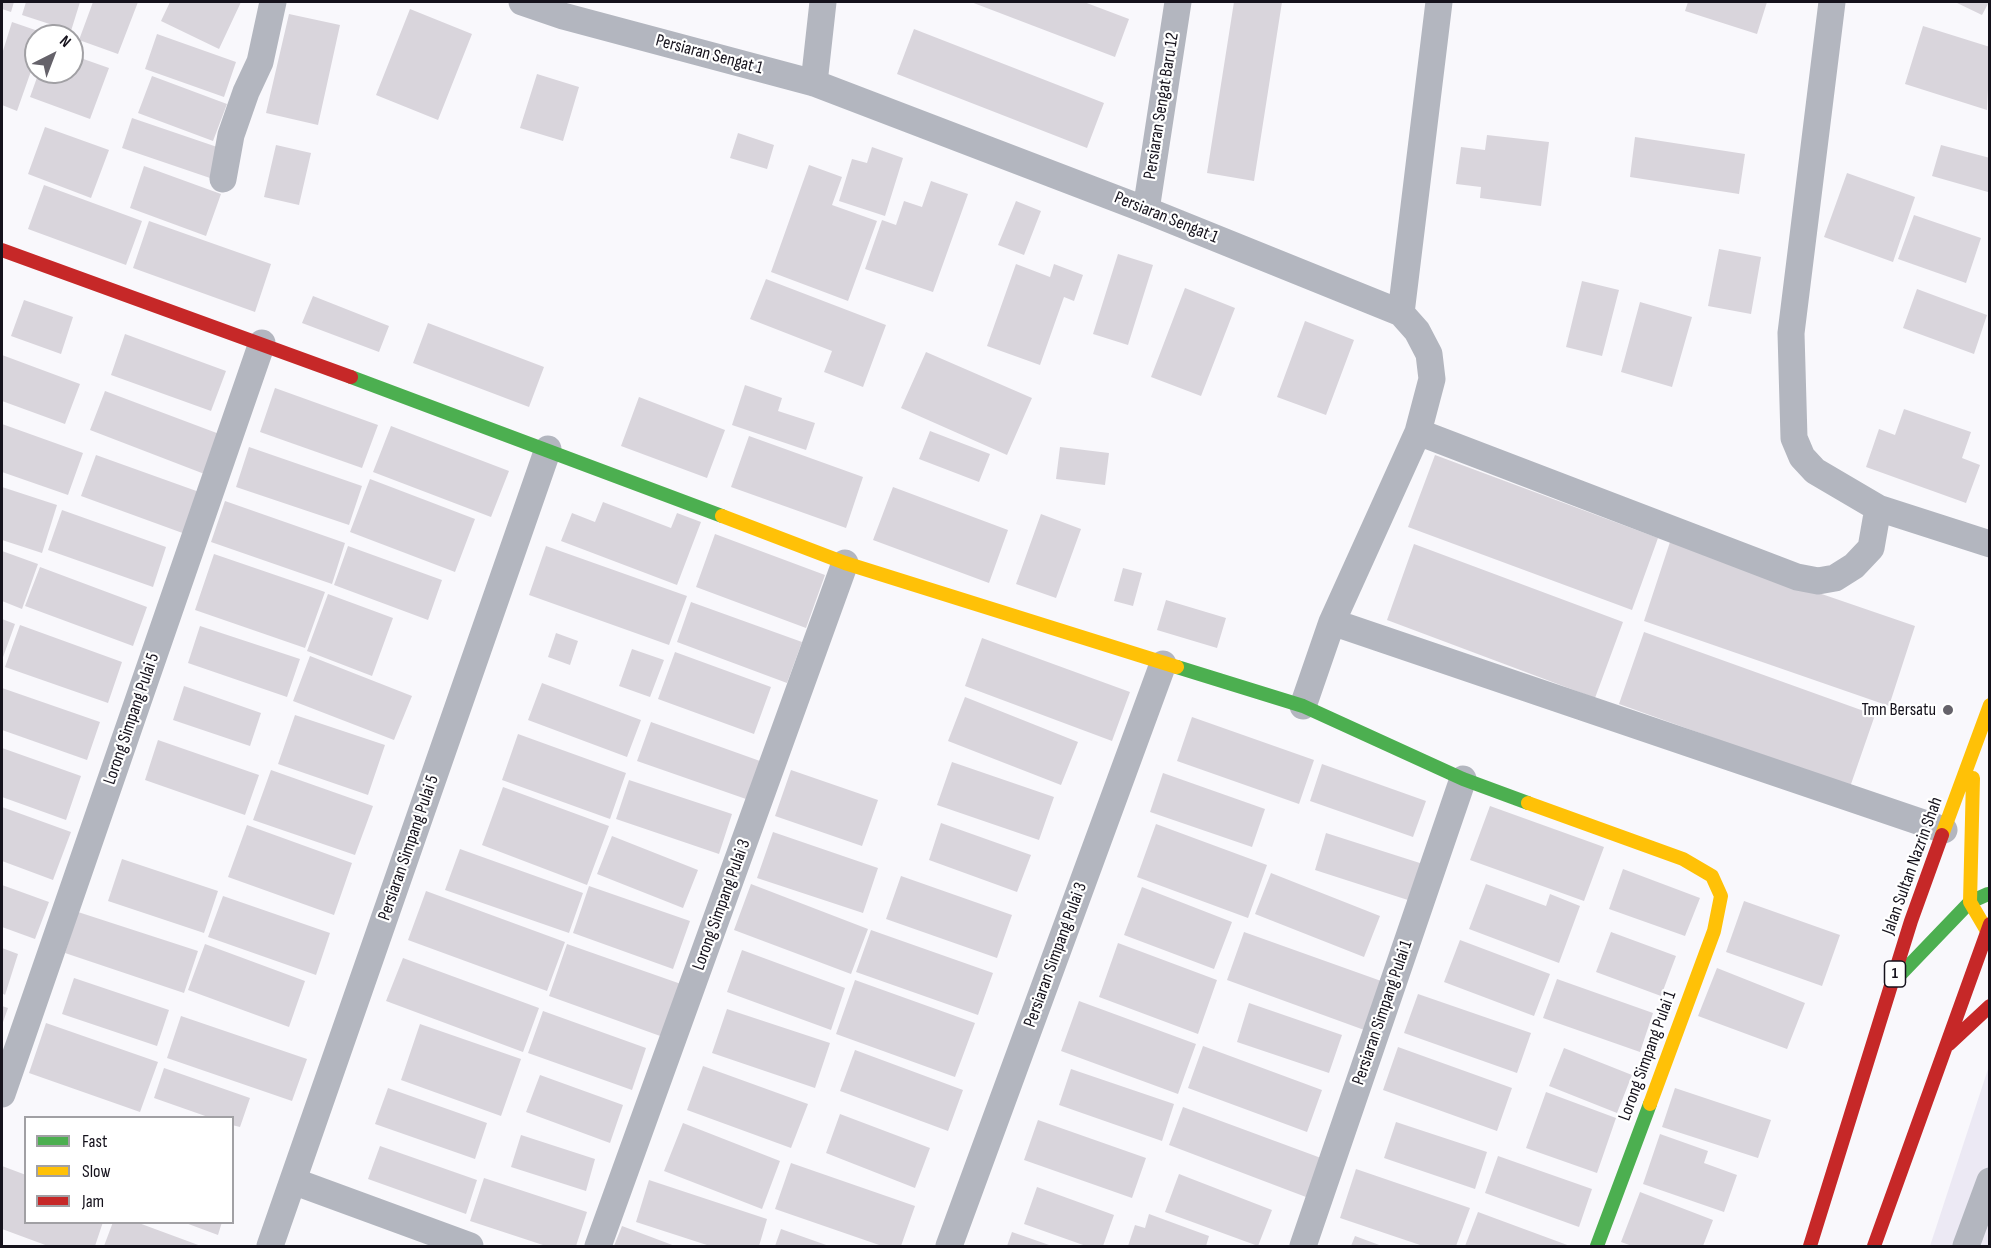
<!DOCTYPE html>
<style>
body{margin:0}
#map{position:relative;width:1991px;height:1248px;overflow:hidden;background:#f9f8fc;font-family:"Sofia Sans Condensed",sans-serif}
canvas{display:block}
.frame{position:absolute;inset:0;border:3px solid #15121c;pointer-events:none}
.legend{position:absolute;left:24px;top:1116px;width:210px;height:108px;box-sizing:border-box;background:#fff;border:2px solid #a1a0a4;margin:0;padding:8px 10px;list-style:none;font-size:18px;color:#15121c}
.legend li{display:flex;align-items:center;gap:12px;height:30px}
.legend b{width:30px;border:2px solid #a1a0a4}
.north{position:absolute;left:24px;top:24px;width:60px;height:60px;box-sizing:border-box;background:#fff;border:2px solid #a1a0a4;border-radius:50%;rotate:42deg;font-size:16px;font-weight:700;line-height:24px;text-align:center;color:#15121c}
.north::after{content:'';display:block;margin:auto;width:21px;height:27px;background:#65626a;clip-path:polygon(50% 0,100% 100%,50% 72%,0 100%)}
</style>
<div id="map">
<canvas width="1991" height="1248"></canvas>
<div class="frame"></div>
<ul class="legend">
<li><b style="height:8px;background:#4caf50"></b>Fast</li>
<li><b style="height:8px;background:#ffc107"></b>Slow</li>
<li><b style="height:8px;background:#c62828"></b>Jam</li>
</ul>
<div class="north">N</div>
</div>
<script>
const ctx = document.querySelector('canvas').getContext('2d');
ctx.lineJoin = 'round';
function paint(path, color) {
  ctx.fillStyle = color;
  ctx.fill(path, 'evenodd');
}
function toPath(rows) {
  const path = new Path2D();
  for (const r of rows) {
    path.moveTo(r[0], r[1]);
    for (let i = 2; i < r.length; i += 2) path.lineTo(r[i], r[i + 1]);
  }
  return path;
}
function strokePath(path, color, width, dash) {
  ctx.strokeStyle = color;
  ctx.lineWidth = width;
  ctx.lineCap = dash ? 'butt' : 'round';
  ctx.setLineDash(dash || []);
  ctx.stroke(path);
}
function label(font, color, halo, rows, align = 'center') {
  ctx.font = font + ' "Sofia Sans Condensed",sans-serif';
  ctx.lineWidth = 4.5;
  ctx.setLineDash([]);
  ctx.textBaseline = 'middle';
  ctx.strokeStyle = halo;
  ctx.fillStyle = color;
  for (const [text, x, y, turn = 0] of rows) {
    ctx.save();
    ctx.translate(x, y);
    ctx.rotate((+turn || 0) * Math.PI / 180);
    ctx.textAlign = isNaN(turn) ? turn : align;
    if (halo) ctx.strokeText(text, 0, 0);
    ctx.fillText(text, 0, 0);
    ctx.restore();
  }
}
const built = toPath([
 [1989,1066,1989,1246,1930,1246]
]);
const building = toPath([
 [2,2,14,2,11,12,2,9],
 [26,2,80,2,71,31,22,15],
 [93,2,138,2,118,54,79,40],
 [170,2,241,2,219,49,161,21],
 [971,2,1084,2,1129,19,1115,57],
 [1234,2,1282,2,1254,181,1207,173],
 [1688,2,1767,2,1757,34,1685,11],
 [1955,2,1989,2,1982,15],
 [410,9,472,34,438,120,376,95],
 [289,14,340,25,318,125,266,113],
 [12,22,44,33,43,36,36,36,36,57,17,111,2,105,2,54],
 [1923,26,1990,47,1987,110,1905,84],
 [914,29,1104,103,1087,148,897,74],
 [157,34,236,62,224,97,145,69],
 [72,55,109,68,90,119,30,97,39,72,72,72],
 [537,74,579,87,563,141,520,128],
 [152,76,227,104,213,141,138,113],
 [132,118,223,149,213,179,122,148],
 [45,127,109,150,91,198,28,174],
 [738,133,774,145,767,169,730,158],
 [1487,135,1549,142,1541,206,1480,198,1481,187,1456,184,1461,147,1485,150],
 [1635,137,1745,154,1739,194,1630,177],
 [276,145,311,153,299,205,264,197],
 [1941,145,1990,158,1988,192,1932,176],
 [872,147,903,158,885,216,839,201,852,159,867,163],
 [809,165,842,177,832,205,877,221,848,301,771,272],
 [144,166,221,194,206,236,130,208],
 [1847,173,1915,197,1893,262,1824,237],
 [931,181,968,194,933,292,865,269,882,220,896,225,904,201,922,207],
 [44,185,142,221,126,265,28,229],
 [1016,201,1041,211,1024,255,998,245],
 [1914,215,1981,238,1966,283,1898,259],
 [149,221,271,264,255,312,133,268],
 [1719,249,1761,257,1751,314,1708,306],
 [1118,254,1153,265,1128,345,1093,334],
 [1016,264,1050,277,1054,264,1083,275,1074,301,1064,297,1040,365,987,346],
 [766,279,886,325,863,387,824,372,832,351,750,319],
 [1582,281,1619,290,1602,356,1566,347],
 [1185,288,1235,308,1201,396,1151,377],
 [1917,289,1987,315,1974,354,1903,328],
 [313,296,389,326,379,352,302,323],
 [24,300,73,317,61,354,11,336],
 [1640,302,1692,317,1672,387,1621,372],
 [1305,321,1354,340,1326,415,1277,397],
 [428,323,544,367,529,407,413,363],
 [125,334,226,371,211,411,111,375],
 [926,352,1032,398,1007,455,901,408],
 [2,355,80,384,65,424,2,401],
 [745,385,782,398,778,411,815,423,806,450,732,425],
 [275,388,378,425,362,468,260,432],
 [105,391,222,435,207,475,90,430],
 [639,397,725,430,707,478,621,446],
 [1904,409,1971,432,1962,458,1980,465,1966,503,1866,467,1879,429,1895,435],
 [2,424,83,453,68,495,2,472],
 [391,426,509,471,491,517,373,472],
 [930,431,990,454,979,482,919,459],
 [749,436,863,477,846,528,731,487],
 [249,447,362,486,349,525,236,487],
 [1060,447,1109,453,1105,485,1056,479],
 [96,455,202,493,188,535,81,496],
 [1435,455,1658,538,1632,610,1408,527],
 [370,479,475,519,455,572,350,532],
 [2,487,57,505,42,553,2,540],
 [893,487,1008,530,989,583,873,540],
 [225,501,345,543,332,584,211,542],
 [603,502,671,528,677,513,701,522,677,585,561,541,572,513,595,522],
 [62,510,166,547,153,587,48,550],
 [1041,514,1081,529,1056,598,1016,584],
 [715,534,825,575,806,628,696,587],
 [1670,542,1915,626,1889,706,1644,621],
 [1414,544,1623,622,1595,698,1387,620],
 [348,546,442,580,428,620,334,585],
 [546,546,687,596,669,645,529,595],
 [2,551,38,564,22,609,2,601],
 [214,554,325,592,305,648,195,610],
 [40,567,147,607,133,646,25,606],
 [1123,568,1142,573,1133,606,1114,601],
 [328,594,393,618,372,676,307,651],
 [1166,600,1226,618,1217,648,1157,630],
 [691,602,802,642,787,683,677,642],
 [2,619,15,624,2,660],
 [20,625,122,662,108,703,5,667],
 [200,626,300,659,287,697,188,663],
 [1644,632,1875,715,1850,787,1619,704],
 [556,633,578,641,570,665,548,657],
 [982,638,1130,692,1112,741,965,686],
 [632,649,664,660,650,697,619,686],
 [675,652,771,687,754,734,658,699],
 [310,656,412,696,394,740,293,701],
 [542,683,641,720,627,757,528,720],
 [184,686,261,713,250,746,173,720],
 [2,688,100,722,87,760,2,730],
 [965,697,1078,742,1061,785,948,741],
 [295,715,385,745,368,795,278,764],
 [1192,717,1314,760,1299,804,1177,761],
 [651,722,760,761,746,799,637,761],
 [518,734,626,773,610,819,502,780],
 [158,740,259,775,245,815,145,780],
 [2,748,81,776,66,820,2,797],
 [952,762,1054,797,1039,840,937,805],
 [1322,764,1426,801,1413,837,1310,801],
 [271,770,373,806,355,855,253,820],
 [791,770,878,800,862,846,775,816],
 [1163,773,1265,809,1252,847,1150,812],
 [629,780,732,814,719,854,616,819],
 [503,787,609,826,587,885,482,845],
 [1490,806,1604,847,1584,901,1470,860],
 [2,807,71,832,53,880,2,861],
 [941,823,1031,855,1017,892,929,860],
 [1156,824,1267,865,1248,918,1137,877],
 [247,825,352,863,334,915,228,877],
 [773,832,878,868,863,913,757,878],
 [1326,833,1423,864,1411,901,1315,870],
 [612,836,698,870,683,908,597,874],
 [460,849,583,893,569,933,445,890],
 [122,859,218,891,204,933,108,901],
 [1623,869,1700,898,1685,936,1609,909],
 [1271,873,1380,916,1364,957,1255,914],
 [901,876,1012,915,997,958,886,919],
 [751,884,868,929,851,974,734,930],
 [1486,884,1546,906,1550,894,1580,906,1559,963,1469,929],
 [2,885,49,902,35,939,2,927],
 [589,886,690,921,673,969,573,933],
 [1142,887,1232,922,1214,969,1124,935],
 [426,891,565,942,547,991,408,940],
 [223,896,330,933,316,975,208,937],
 [1744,901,1840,935,1822,986,1726,952],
 [78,912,198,951,184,993,65,953],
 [871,930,993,973,978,1015,856,972],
 [1244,932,1384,982,1367,1031,1227,980],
 [1611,932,1676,956,1661,996,1596,972],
 [1460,940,1550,974,1534,1016,1444,982],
 [1118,943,1217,980,1198,1034,1099,997],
 [205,944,305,981,289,1027,188,990],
 [567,944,681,984,663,1037,549,996],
 [2,948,18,954,5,995,2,993],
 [742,950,845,988,831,1030,727,992],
 [403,958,539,1008,523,1052,386,1001],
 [1717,968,1805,1003,1787,1049,1698,1016],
 [74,978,169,1010,157,1046,62,1014],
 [1557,979,1653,1013,1640,1052,1543,1018],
 [855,980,975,1023,955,1077,836,1034],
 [1418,994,1531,1033,1517,1073,1404,1033],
 [1079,1001,1196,1044,1178,1094,1061,1051],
 [1249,1003,1342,1035,1329,1073,1237,1042],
 [2,1006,8,1008,2,1025],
 [727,1009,830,1043,815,1088,712,1053],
 [543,1011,646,1048,632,1090,528,1053],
 [181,1016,307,1059,292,1101,167,1058],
 [46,1023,158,1062,140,1112,29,1073],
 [420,1024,521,1059,501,1116,401,1080],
 [1203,1046,1322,1090,1307,1132,1188,1088],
 [1398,1047,1512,1088,1497,1131,1383,1090],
 [1564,1048,1632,1075,1617,1113,1549,1086],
 [855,1050,963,1090,948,1131,840,1091],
 [703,1066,808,1104,791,1148,687,1110],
 [164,1068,250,1098,240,1127,232,1125,232,1118,211,1118,154,1098],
 [1071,1069,1174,1104,1162,1141,1059,1105],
 [540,1075,623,1105,610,1143,526,1112],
 [388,1088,487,1123,475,1159,375,1124],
 [1675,1088,1771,1120,1758,1158,1662,1127],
 [1546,1092,1616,1118,1597,1173,1526,1148],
 [1183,1107,1321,1158,1306,1197,1169,1145],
 [840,1114,930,1148,915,1188,826,1153],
 [1038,1120,1146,1158,1132,1198,1024,1160],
 [1396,1122,1487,1152,1475,1189,1384,1158],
 [683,1123,780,1161,762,1209,664,1171],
 [1660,1134,1708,1151,1704,1163,1737,1175,1724,1212,1643,1184],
 [521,1135,595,1159,586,1191,511,1167],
 [380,1146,477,1180,466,1214,368,1179],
 [1498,1156,1592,1189,1579,1227,1485,1193],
 [791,1163,915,1206,901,1246,882,1246,775,1209],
 [2,1166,26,1175,26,1222,103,1222,95,1246,48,1246,2,1229],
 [1356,1169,1470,1208,1456,1246,1423,1246,1340,1218],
 [1179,1174,1272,1210,1258,1246,1165,1212],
 [484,1178,587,1212,576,1246,546,1246,470,1221],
 [649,1180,767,1219,759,1246,710,1246,636,1222],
 [1037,1187,1114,1215,1103,1246,1086,1246,1024,1224],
 [1640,1192,1713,1220,1703,1246,1632,1246,1621,1242],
 [1478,1212,1570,1246,1465,1246],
 [1149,1214,1209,1236,1206,1246,1128,1246,1135,1225,1145,1228],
 [113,1222,136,1222,201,1246,104,1246],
 [183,1222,222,1222,218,1235],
 [622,1226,675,1246,614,1246],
 [781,1229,829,1246,775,1246],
 [1012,1232,1052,1246,1007,1246],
 [1355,1236,1382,1246,1351,1246]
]);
const street = toPath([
 [522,2,563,16,814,83,1146,210,1401,313,1417,331,1429,354,1432,379,1418,432,1332,622,1303,706],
 [1832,2,1791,333,1794,438,1802,457,1815,471,1878,508,1990,544],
 [814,83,823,2],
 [223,179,231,135,246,92,260,62,273,2],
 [1146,210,1178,2],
 [1401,313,1439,2],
 [1418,432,1797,577,1818,581,1835,578,1854,566,1871,548,1878,508],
 [1332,622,1944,830],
 [2,1094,262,343],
 [293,1181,470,1246],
 [270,1246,548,449],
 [598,1246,845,563],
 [949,1246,1163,664],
 [1303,1246,1463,779],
 [1966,1246,1990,1181]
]);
const fast = toPath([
 [351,377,722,516],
 [1177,667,1303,706,1463,779,1528,803],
 [1897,978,1970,902,1988,894],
 [1597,1246,1650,1104]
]);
const slow = toPath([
 [722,516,845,563,1177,667],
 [1973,778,1970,902,1987,931],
 [1528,803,1683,859,1712,876,1721,896,1714,931,1650,1104],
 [1942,835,1990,705]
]);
const jam = toPath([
 [2,250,351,377],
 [1949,1044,1990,1006],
 [1810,1246,1911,921,1942,835],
 [1874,1246,1990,924]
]);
const markers = [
 [1948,710,6,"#65626a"]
];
const shields = [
 [1895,974,21]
];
const shieldNames = [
 ["1",1895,974]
];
const streetNames = [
 ["Persiaran Sengat 1",709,55,15],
 ["Persiaran Sengat Baru 12",1162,106,-81],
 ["Persiaran Sengat 1",1166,218,22],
 ["Lorong Simpang Pulai 5",132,719,-71],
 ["Persiaran Simpang Pulai 5",409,848,-71],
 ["Jalan Sultan Nazrin Shah",1913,866,-70],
 ["Lorong Simpang Pulai 3",722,905,-70],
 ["Persiaran Simpang Pulai 3",1056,955,-70],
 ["Persiaran Simpang Pulai 1",1383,1013,-71],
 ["Lorong Simpang Pulai 1",1648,1056,-70]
];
const poiNames = [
 ["Tmn Bersatu",1936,710]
];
paint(built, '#ece9f4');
paint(building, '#d9d5dc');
strokePath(street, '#b3b6bf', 27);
strokePath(fast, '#4caf50', 14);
strokePath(slow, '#ffc107', 14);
strokePath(jam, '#c62828', 14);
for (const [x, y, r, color] of markers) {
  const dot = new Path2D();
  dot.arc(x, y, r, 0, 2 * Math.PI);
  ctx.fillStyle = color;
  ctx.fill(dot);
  strokePath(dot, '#fff', 2);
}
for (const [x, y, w] of shields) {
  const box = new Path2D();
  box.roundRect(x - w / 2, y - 13, w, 26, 4.5);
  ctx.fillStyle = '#fff';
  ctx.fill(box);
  strokePath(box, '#15121c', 1.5);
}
label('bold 16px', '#15121c', null, shieldNames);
label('18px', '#15121c', '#fff', streetNames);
label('18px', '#15121c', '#fff', poiNames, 'right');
</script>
